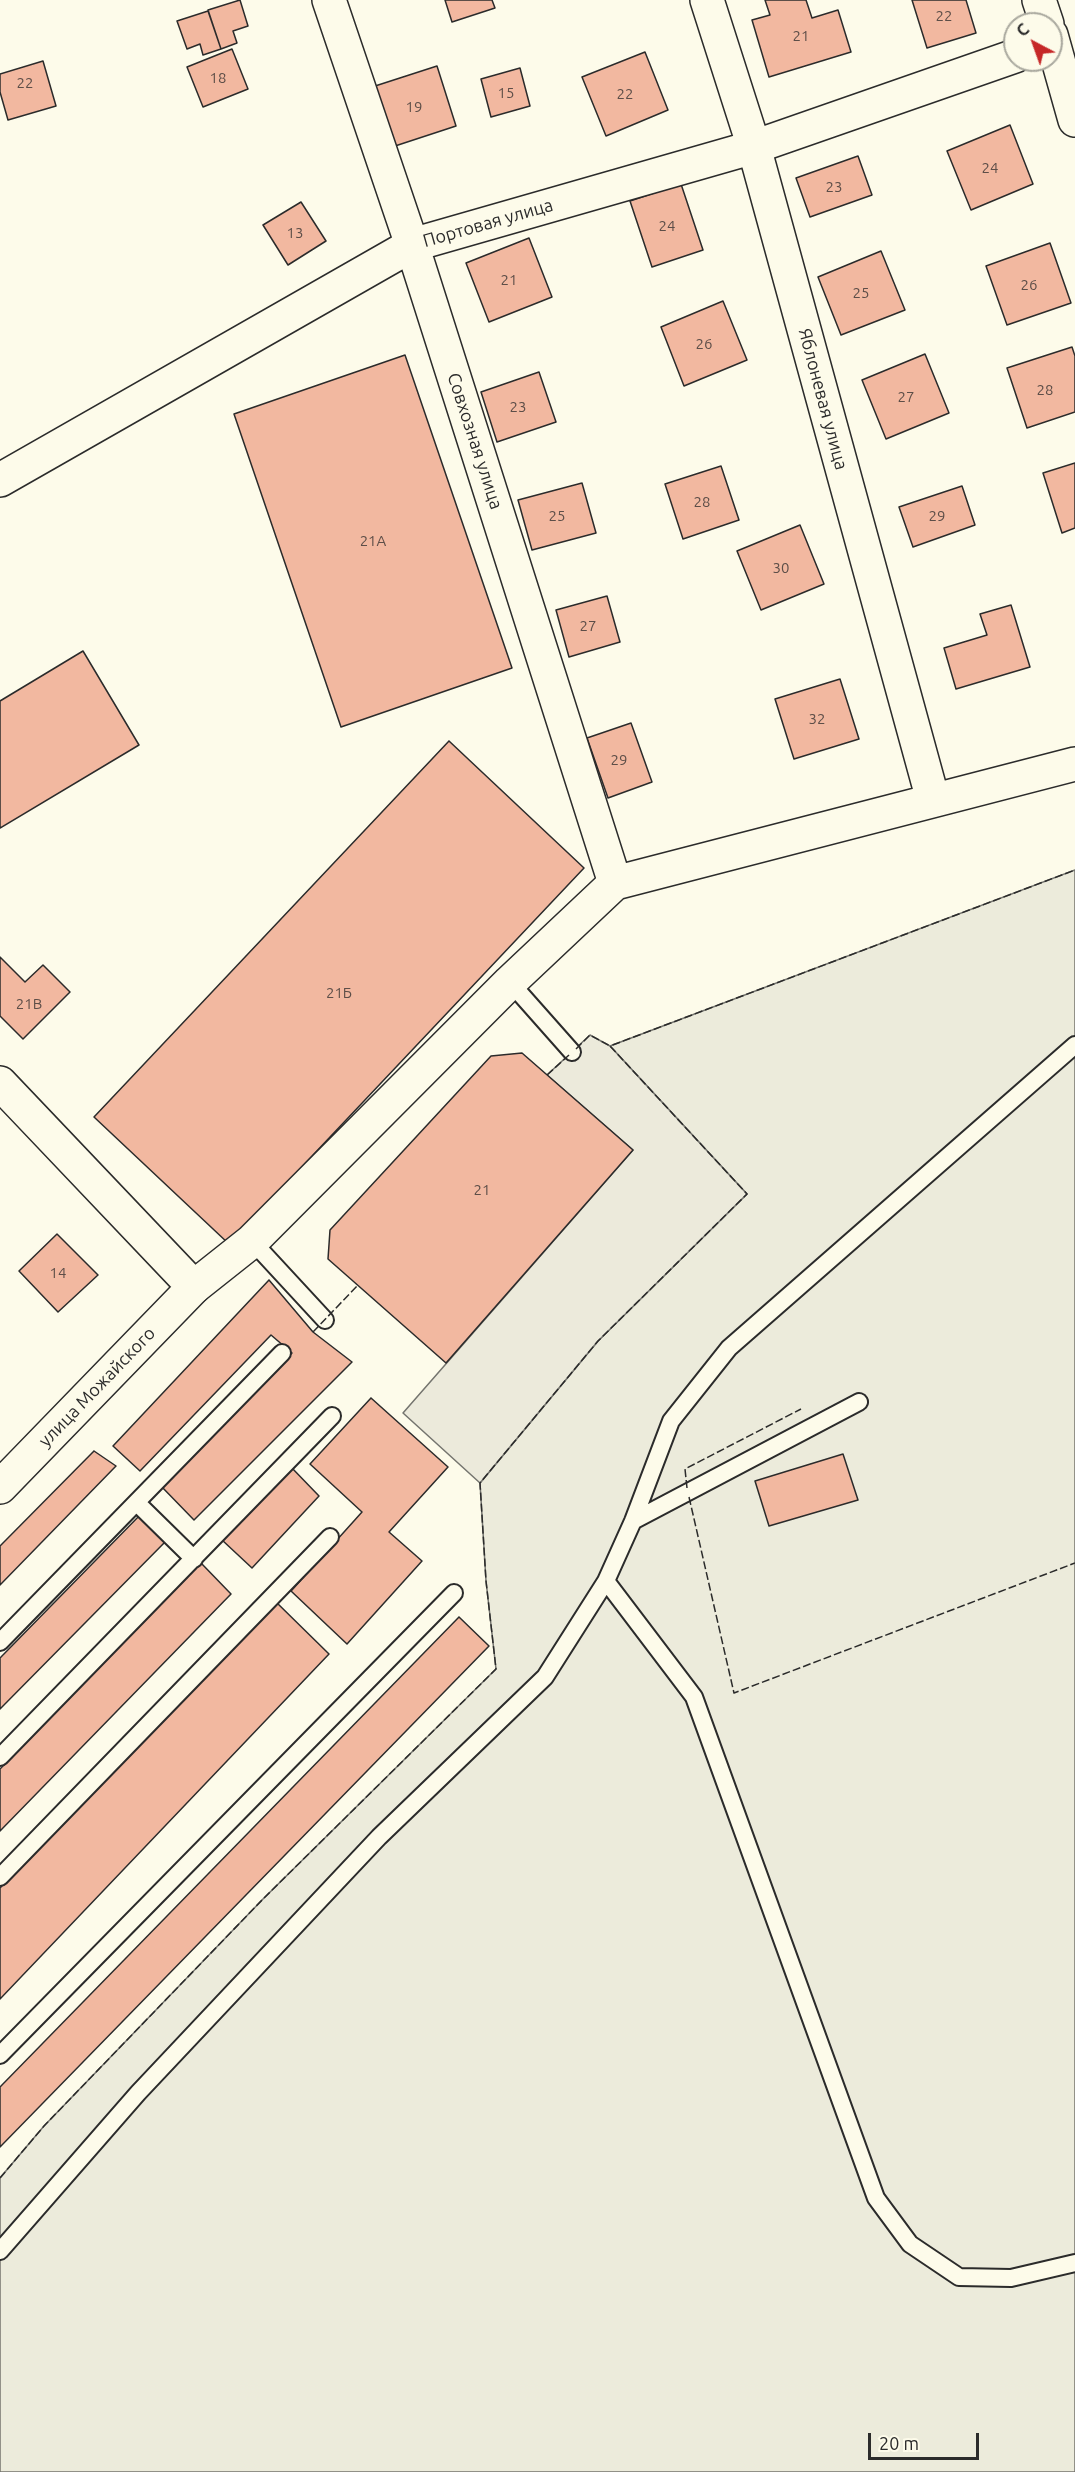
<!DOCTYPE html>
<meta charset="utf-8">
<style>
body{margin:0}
#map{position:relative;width:1075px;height:2472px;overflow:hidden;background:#fdfbea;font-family:Ubuntu,sans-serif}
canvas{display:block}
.north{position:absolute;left:1003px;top:12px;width:60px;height:60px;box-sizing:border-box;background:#fdfbea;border:2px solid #a9a89e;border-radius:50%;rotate:319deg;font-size:16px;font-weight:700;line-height:24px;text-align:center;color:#2b2b2b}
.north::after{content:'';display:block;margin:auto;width:21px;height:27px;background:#c62828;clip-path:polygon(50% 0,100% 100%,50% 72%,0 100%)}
.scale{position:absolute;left:868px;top:2433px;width:111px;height:27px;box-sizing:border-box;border:3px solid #2b2b2b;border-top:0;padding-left:8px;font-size:18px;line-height:21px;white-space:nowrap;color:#2b2b2b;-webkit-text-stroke:4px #fdfbea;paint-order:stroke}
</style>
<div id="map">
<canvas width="1075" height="2472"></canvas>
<div class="north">С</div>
<div class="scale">20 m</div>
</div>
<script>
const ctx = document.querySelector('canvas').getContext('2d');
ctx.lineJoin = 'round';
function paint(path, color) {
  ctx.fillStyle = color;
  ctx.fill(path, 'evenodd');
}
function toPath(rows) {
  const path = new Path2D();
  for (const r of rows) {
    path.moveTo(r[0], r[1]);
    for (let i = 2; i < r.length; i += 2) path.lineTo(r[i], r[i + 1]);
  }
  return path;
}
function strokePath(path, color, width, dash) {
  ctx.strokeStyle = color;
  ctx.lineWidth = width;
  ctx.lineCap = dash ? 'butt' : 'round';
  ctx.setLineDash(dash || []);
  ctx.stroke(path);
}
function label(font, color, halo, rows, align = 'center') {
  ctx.font = font + ' Ubuntu,sans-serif';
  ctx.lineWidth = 4.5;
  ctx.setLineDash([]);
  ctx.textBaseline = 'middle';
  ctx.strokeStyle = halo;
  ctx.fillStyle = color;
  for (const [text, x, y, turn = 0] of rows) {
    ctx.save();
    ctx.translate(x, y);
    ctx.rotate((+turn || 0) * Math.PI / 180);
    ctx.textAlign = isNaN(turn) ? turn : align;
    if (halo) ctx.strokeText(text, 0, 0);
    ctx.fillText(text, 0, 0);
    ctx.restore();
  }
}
const green = toPath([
 [1075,870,1075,2472,0,2472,0,2178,44,2126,263,1899,496,1669,486,1581,480,1483,598,1341,747,1194,610,1046,1075,870]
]);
const parking = toPath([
 [590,1035,610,1046,747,1194,598,1341,480,1483,403,1413,633,1150,547,1075,590,1035]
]);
const building = toPath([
 [240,0,248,26,233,31,237,43,221,49,208,10,240,0],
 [445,0,492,0,495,8,452,22,445,0],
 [765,0,806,0,812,18,838,10,851,52,769,77,752,20,770,15,765,0],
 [912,0,966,0,976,33,927,48,912,0],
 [208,11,221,49,203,55,200,44,187,49,177,21,208,11],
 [232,49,248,89,203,107,187,67,232,49],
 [645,52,668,110,606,136,582,77,645,52],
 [43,61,56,106,8,120,0,92,0,74,43,61],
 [437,66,456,126,392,147,372,87,437,66],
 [520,68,530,106,491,117,481,79,520,68],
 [1010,125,1033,184,971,210,947,151,1010,125],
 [858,156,872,195,810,217,796,178,858,156],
 [681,184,703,250,652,267,630,201,681,184],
 [301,202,326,241,288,265,263,225,301,202],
 [529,238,552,297,489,322,466,263,529,238],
 [1050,243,1071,303,1007,325,986,266,1050,243],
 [881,251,905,310,841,335,818,277,881,251],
 [723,301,747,360,684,386,661,327,723,301],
 [1072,347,1075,356,1075,412,1027,428,1007,368,1072,347],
 [925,354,949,413,886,439,862,380,925,354],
 [405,355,512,668,341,727,234,414,405,355],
 [539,372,556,422,497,442,481,392,539,372],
 [1075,463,1075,528,1062,533,1043,473,1075,463],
 [721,466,739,520,683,539,665,484,721,466],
 [582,483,596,533,532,550,518,500,582,483],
 [962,486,975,525,913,547,899,507,962,486],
 [800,525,824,584,761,610,737,551,800,525],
 [607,596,620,642,569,657,556,610,607,596],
 [1011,605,1030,667,956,689,944,648,987,635,980,614,1011,605],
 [83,651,139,745,0,828,0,701,83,651],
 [840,679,859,739,794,759,775,699,840,679],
 [631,723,652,782,608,798,587,738,631,723],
 [449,741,584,868,229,1244,94,1117,449,741],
 [0,957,25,982,43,965,70,992,23,1039,0,1016,0,957],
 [522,1053,633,1150,446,1363,328,1259,330,1230,491,1056,522,1053],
 [57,1234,98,1275,58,1312,19,1271,57,1234],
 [269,1280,313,1332,352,1362,194,1520,160,1485,292,1353,271,1335,140,1471,113,1446,269,1280],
 [371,1398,448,1467,389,1532,422,1561,347,1644,291,1591,362,1512,310,1464,371,1398],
 [94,1451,116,1466,0,1585,0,1546,94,1451],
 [843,1454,858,1500,769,1526,755,1481,843,1454],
 [291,1467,319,1496,252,1568,222,1540,291,1467],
 [140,1515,166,1541,0,1709,0,1658,140,1515],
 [201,1563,231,1594,0,1831,0,1769,201,1563],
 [275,1601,329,1654,0,1999,0,1888,275,1601],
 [459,1617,489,1646,0,2147,0,2087,459,1617]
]);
const lane = toPath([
 [510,982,572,1052],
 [252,1241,325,1320],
 [137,1503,194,1559],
 [633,1521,859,1402],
 [606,1581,694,1697,876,2198,910,2244,959,2277,1011,2278,1075,2263],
 [0,1642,282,1353],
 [0,1757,332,1416],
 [0,1877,330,1537],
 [0,2055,454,1593],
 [0,2251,138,2093,379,1837,545,1677,606,1581,633,1521,671,1421,729,1348,1075,1045]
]);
const street = toPath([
 [329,0,412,245,615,883],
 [707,0,754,147,933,800],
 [1039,0,1047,24],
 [1051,35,1075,120],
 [0,480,412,245,754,147,1015,56],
 [194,1287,252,1241,510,982,615,883,1075,764]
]);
const secondary = toPath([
 [0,1083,194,1287,0,1487]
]);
const fence = toPath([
 [576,1049,590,1035,610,1046],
 [547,1075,569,1055],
 [313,1332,358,1285],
 [687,1488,685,1469,801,1409],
 [689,1497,734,1693,1075,1563],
 [0,2178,44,2126,263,1899,496,1669,486,1581,480,1483,598,1341,747,1194,610,1046,1075,870]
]);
const numberNames = [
 ["22",944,16],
 ["21",801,36],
 ["18",218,78],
 ["22",25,83],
 ["15",506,93],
 ["22",625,94],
 ["19",414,107],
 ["24",990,168],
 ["23",834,187],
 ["24",667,226],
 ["13",295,233],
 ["21",509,280],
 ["26",1029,285],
 ["25",861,293],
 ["26",704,344],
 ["28",1045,390],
 ["27",906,397],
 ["23",518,407],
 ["28",702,502],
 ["25",557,516],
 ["29",937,516],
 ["21А",373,541],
 ["30",781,568],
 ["27",588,626],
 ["32",817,719],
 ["29",619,760],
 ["21Б",339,993],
 ["21В",29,1004],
 ["21",482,1190],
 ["14",58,1273]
];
const streetNames = [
 ["Портовая улица",488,223,-16],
 ["Яблоневая улица",823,399,75],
 ["Совхозная улица",475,441,72],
 ["улица Можайского",97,1387,-46]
];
paint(green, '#ecebdb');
strokePath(green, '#74746e', 1.5);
paint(parking, '#eceadb');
strokePath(parking, '#74746e', 1.5);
paint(building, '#f2b8a0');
strokePath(building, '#2b2b2b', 1.5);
strokePath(lane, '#2b2b2b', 20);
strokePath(street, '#2b2b2b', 36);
strokePath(secondary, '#2b2b2b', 36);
strokePath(lane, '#fdfbea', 16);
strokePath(street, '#fdfbea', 33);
strokePath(secondary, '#fdfbea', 33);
strokePath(fence, '#2b2b2b', 1.5, [8, 3]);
label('15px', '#5d4e48', null, numberNames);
label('18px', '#2b2b2b', '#fdfbea', streetNames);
</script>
